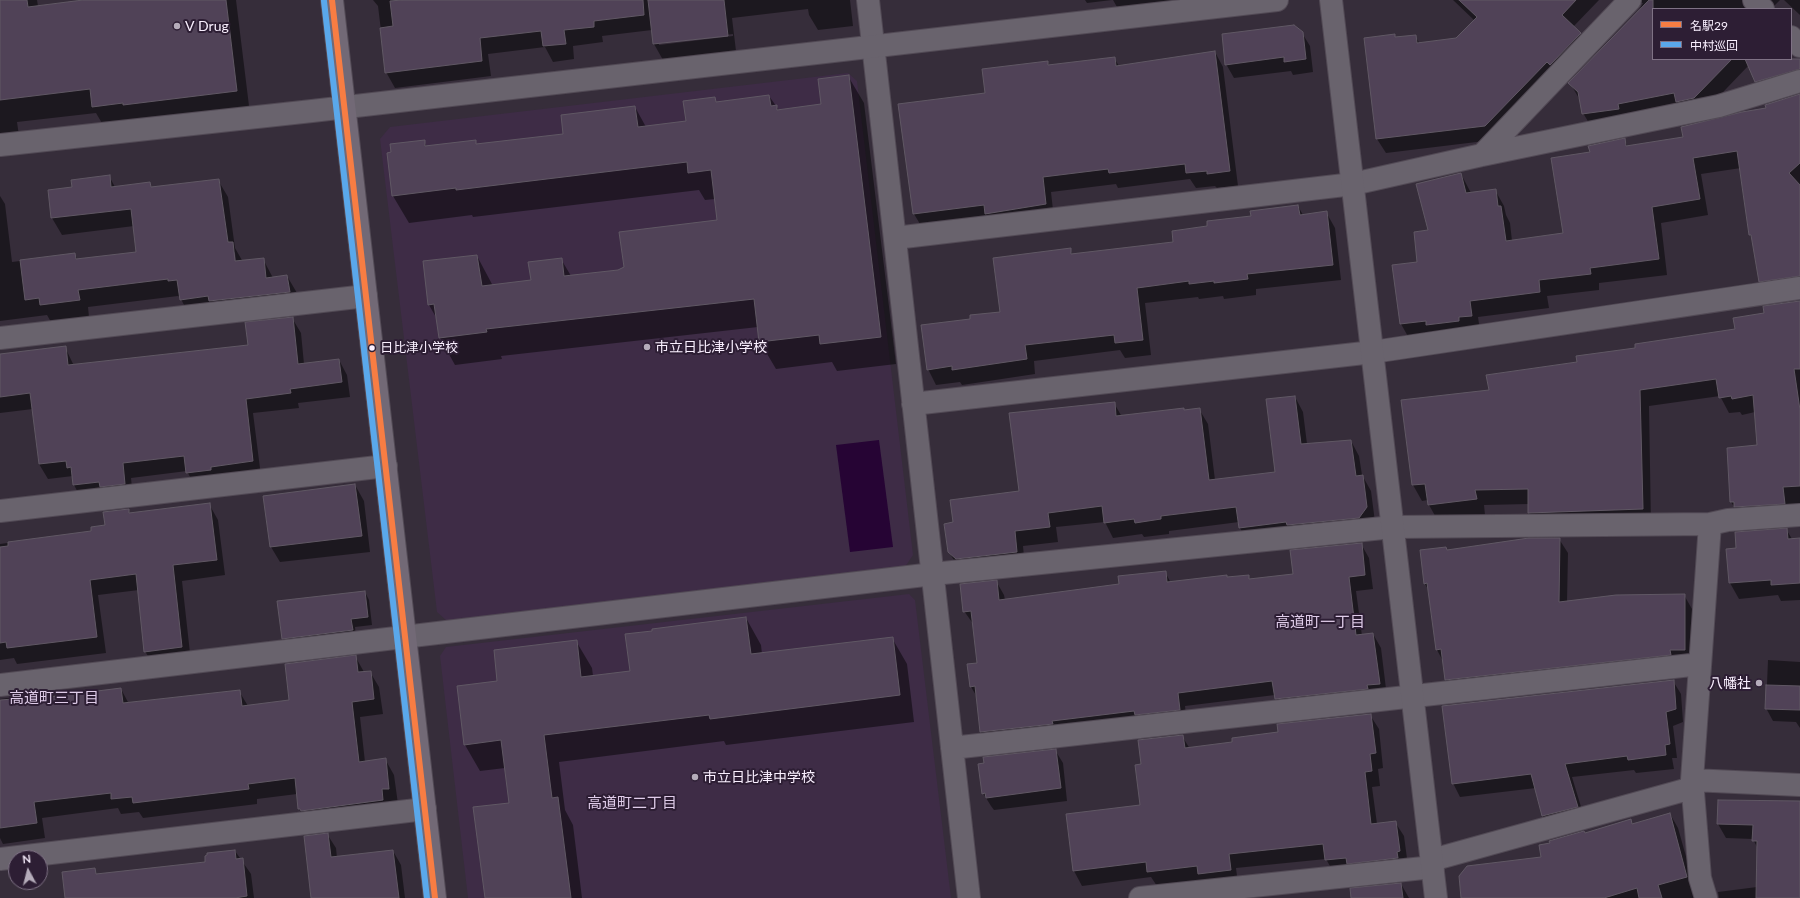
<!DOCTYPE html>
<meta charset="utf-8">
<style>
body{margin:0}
#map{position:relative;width:1800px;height:898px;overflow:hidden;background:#362d3a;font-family:Lato,"Noto Sans JP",sans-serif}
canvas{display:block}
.legend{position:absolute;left:1652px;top:8px;width:140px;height:52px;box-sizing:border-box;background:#2d1e34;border:1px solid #7f7285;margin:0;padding:5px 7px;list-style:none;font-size:12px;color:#faf0ff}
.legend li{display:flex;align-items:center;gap:8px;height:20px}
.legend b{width:20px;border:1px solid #7f7285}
.north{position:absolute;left:8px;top:850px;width:40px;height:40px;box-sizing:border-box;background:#2d1e34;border:1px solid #7f7285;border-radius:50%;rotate:353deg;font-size:11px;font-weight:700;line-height:16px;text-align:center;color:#faf0ff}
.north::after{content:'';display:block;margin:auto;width:14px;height:18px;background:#b5acba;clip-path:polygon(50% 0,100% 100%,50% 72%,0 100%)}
</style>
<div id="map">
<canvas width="1800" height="898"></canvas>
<ul class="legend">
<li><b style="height:5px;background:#f77d43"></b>名駅29</li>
<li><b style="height:5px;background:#5aa8eb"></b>中村巡回</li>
</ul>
<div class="north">N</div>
</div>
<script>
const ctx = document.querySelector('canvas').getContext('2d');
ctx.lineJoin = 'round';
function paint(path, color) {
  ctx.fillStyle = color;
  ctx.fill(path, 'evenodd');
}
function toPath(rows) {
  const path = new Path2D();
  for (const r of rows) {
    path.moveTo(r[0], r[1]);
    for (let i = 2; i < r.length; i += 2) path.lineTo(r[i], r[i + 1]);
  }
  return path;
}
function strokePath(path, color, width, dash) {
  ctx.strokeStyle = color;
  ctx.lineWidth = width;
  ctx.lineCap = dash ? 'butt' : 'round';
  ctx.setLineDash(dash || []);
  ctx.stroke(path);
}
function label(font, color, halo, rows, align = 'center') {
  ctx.font = font + ' Lato,"Noto Sans JP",sans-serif';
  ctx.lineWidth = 4;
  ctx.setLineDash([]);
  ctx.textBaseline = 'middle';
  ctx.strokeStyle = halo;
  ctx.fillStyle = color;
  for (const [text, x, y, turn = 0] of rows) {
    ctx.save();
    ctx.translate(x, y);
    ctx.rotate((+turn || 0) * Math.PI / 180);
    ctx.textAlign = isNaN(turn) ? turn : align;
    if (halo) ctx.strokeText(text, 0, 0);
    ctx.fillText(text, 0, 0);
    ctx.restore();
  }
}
const built = toPath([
 [848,73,857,81,913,555,905,567,447,621,437,612,380,139,390,127],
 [909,594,915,600,951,898,468,898,440,656,446,647]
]);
const water = toPath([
 [879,440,893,547,850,552,836,445]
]);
const shadow = toPath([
 [0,0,37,0,38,6,78,2,77,0,236,0,250,114,106,130,96,113,17,122,19,136,0,139],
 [373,0,850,0,853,26,818,30,809,15,808,9,732,18,736,51,663,60,654,44,652,30,602,36,603,42,573,46,574,59,553,62,545,47,488,54,491,76,395,88,386,72,378,6],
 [733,34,733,36,659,45,659,43],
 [1085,0,1112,0,1087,3],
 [1113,0,1176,0,1176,7,1121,14],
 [1453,0,1599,0,1573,27,1580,34,1589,48,1493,140,1386,153,1377,139,1394,35,1396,38,1415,36,1420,44,1457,39,1475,21],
 [1616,0,1780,0,1773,7,1752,9,1653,9,1653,59,1783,59,1799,83,1764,96,1749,65,1703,113,1592,128,1583,113,1580,100,1570,83,1637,14,1643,3],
 [1784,0,1800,0,1800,15],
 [1302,33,1310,46,1313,72,1293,75,1291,71,1234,78,1226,64],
 [1215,52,1223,67,1238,186,1217,188,1215,186,1196,188,1190,179,1118,188,1116,184,1051,192,1054,219,923,229,914,214,987,94,1047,62,1050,66,1114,58,1119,66],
 [848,76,864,103,896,364,837,371,832,362,776,369,760,342,758,327,501,356,502,359,455,365,440,338,437,319,429,305,477,256,493,286,532,281,561,259,571,276,618,271,718,220,715,199,705,200,699,190,473,217,472,215,409,223,393,196,388,154,424,141,427,147,475,141,477,145,564,134,635,107,646,127,687,122,714,98,717,103,769,96,779,110,822,105],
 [1800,98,1800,294,1769,297,1760,281,1753,240,1750,235,1741,168,1701,174,1708,215,1661,223,1667,275,1599,283,1599,290,1547,296,1549,308,1478,317,1480,331,1410,340,1401,324,1393,266,1419,263,1429,231,1461,174,1471,193,1495,190,1504,206,1506,215,1510,223,1512,241,1565,234,1591,153,1624,139,1628,147,1685,138],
 [109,176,115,187,150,183,152,188,218,180,228,197,235,248,243,262,263,259,273,278,287,276,297,293,190,317,180,297,178,296,88,307,89,317,51,322,47,315,0,321,0,196,5,204,12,262,75,254,78,260,137,252,134,226,62,235,52,218,49,191,73,188],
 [233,251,235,253,237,266,235,266],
 [1298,206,1303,215,1326,212,1335,228,1341,280,1256,289,1256,295,1224,299,1223,296,1199,299,1198,297,1145,303,1151,355,1125,358,1120,350,1034,361,1035,374,962,385,960,382,936,385,928,369,971,320,1001,313,1070,250,1073,255,1174,242,1209,227],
 [1800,302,1800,509,1741,518,1731,502,1758,446,1755,412,1742,415,1740,412,1729,413,1720,396,1649,406,1651,525,1539,529,1529,513,1529,504,1484,505,1485,515,1438,521,1429,505,1428,500,1422,501,1413,485,1403,401,1490,391,1578,362,1636,349,1736,330,1765,314],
 [292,318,301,333,304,364,339,360,347,375,350,397,298,403,299,408,253,413,261,476,195,487,187,471,131,478,133,498,82,500,74,485,73,476,48,479,39,464,33,409,0,413,0,355,65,347,74,366,249,346],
 [1295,397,1303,412,1307,444,1351,441,1359,456,1362,475,1371,491,1375,522,1248,543,1240,528,1239,522,1169,531,1169,534,1144,537,1142,534,1113,538,1105,522,1056,527,1058,542,1023,546,1025,567,958,567,949,552,954,523,1020,492,1114,403,1122,417,1199,409,1208,424,1215,480,1276,472],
 [355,485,364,501,370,552,280,562,271,547],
 [209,504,218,520,225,575,182,581,191,662,154,667,145,651,139,590,98,595,106,653,17,664,14,658,0,660,0,544,92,531,106,526,128,510,130,513],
 [1786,529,1792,539,1800,539,1800,600,1781,601,1778,595,1739,599,1730,583,1737,549],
 [1559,539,1568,553,1567,602,1684,595,1692,609,1692,664,1454,694,1446,680,1444,663,1437,650,1429,591,1425,584,1447,551],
 [1361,544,1369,558,1373,589,1356,591,1362,636,1373,634,1381,648,1387,697,1284,713,1275,695,1185,706,1187,724,989,746,981,732,977,697,971,687,978,664,974,625,964,611,996,581,1004,595,1005,600,1120,585,1165,572,1171,583,1248,576,1250,580,1294,575],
 [365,592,369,600,372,625,355,627,356,638,288,646,283,639],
 [746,618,761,645,762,654,892,638,907,664,914,722,726,745,724,741,559,762,565,810,573,825,582,898,486,898,510,804,505,768,480,771,465,745,498,682,576,641,592,668,593,676,631,672],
 [355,656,364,672,370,672,379,687,383,714,360,717,365,762,385,759,394,775,398,804,308,824,299,809,297,794,257,799,257,804,143,818,139,812,121,814,118,808,42,818,45,838,3,844,0,838,0,699,40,694,43,698,121,689,129,704,239,691,248,706,290,701],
 [1768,660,1800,662,1800,728,1796,722,1773,721,1766,708],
 [1673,681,1681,694,1683,722,1673,726,1677,758,1672,758,1674,769,1636,773,1634,770,1572,777,1585,820,1551,830,1543,816,1536,788,1460,797,1453,783],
 [1370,715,1379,729,1383,768,1378,769,1380,786,1372,787,1377,824,1395,822,1404,836,1408,866,1335,875,1326,859,1236,868,1238,884,1157,886,1151,877,1082,886,1074,871,1067,815,1141,806,1142,765,1182,736,1190,749,1233,743],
 [1055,750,1063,763,1067,801,994,810,991,806,983,793],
 [1800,802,1800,898,1719,898,1718,892,1757,887,1758,849,1753,839,1726,838,1718,824],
 [1670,814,1678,828,1694,885,1696,898,1462,898,1542,858,1551,844,1630,820,1633,825],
 [327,834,336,848,337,858,393,851,401,865,405,898,312,898],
 [235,851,251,874,254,898,66,898,94,869,97,875,206,863],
 [1401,884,1409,898,1352,898]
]);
const building = toPath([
 [0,0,27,0,28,7,83,0,226,0,237,91,123,105,123,103,92,107,90,89,0,100,0,0],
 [402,0,643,0,644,15,594,21,594,27,564,30,566,44,543,46,541,31,480,38,482,61,385,73,380,28,393,26,390,1,402,0],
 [648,0,724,0,728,36,653,44,648,0],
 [1459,0,1576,0,1562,15,1581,33,1550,65,1547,62,1485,126,1376,139,1364,38,1395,34,1395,37,1416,35,1417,43,1456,38,1477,17,1459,0],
 [1649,0,1653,0,1653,59,1732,59,1694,98,1676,102,1674,93,1618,104,1619,109,1582,114,1578,92,1568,83,1649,0],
 [1294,25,1303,32,1306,59,1284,62,1284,57,1225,65,1222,34,1294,25],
 [1215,51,1230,171,1207,174,1207,171,1186,173,1185,164,1109,173,1108,169,1043,177,1046,204,985,214,984,205,913,214,898,104,985,93,982,69,1048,61,1048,65,1115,57,1116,66,1215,51],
 [1745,59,1800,59,1800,69,1755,82,1745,59],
 [849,75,881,337,820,344,819,335,759,342,754,299,486,329,487,332,439,338,434,304,428,305,423,261,477,255,482,286,531,280,528,262,562,258,564,276,618,270,624,267,619,232,717,220,711,170,688,173,687,162,456,190,456,188,392,196,387,153,391,152,390,144,425,140,425,146,476,140,476,144,563,134,561,115,635,106,638,127,686,121,683,101,715,97,716,102,769,95,771,106,777,105,777,110,821,104,818,79,849,75],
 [1800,94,1800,163,1789,173,1800,185,1800,276,1759,282,1751,235,1749,235,1737,151,1693,158,1700,199,1652,207,1659,259,1590,268,1591,274,1539,280,1540,292,1470,301,1472,316,1459,317,1459,321,1426,325,1426,321,1400,324,1392,265,1417,262,1414,232,1428,230,1416,184,1461,173,1466,193,1496,189,1498,206,1501,206,1506,241,1563,233,1551,158,1590,152,1588,146,1625,138,1626,146,1683,137,1681,127,1742,112,1766,108,1765,105,1800,94],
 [110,175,111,187,150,182,151,187,219,179,228,242,233,242,235,261,264,258,266,278,287,275,290,292,209,301,208,296,180,300,177,280,168,281,168,279,78,290,80,300,40,305,39,298,25,300,20,260,75,253,76,259,136,252,131,209,51,218,48,190,72,187,71,180,110,175],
 [1298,205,1300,215,1327,211,1333,265,1247,274,1248,279,1214,283,1214,281,1189,284,1189,281,1137,288,1143,340,1115,343,1114,335,1025,345,1027,359,952,370,952,366,927,370,921,325,970,319,970,315,1000,312,993,258,1071,248,1071,254,1173,242,1172,231,1207,226,1207,221,1251,216,1250,211,1298,205],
 [1800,301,1800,369,1794,369,1800,410,1800,486,1783,487,1785,504,1734,507,1734,502,1730,502,1727,448,1757,445,1753,395,1732,399,1731,396,1719,398,1716,379,1640,390,1643,509,1528,513,1528,489,1475,490,1477,499,1428,505,1425,484,1412,485,1401,400,1489,390,1486,375,1577,362,1576,356,1635,348,1635,344,1735,329,1733,318,1764,313,1763,306,1800,301],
 [293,317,298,364,339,359,342,382,290,389,291,393,246,399,253,461,211,467,211,470,186,473,184,456,123,463,125,484,100,487,99,482,73,485,71,467,67,468,66,461,39,464,30,393,0,397,0,354,66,346,68,365,248,345,245,322,293,317],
 [1295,396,1301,444,1351,440,1356,476,1363,475,1367,507,1359,518,1287,525,1286,522,1239,528,1236,507,1161,516,1161,519,1135,523,1134,519,1104,523,1102,506,1048,513,1050,527,1015,531,1017,552,956,559,948,552,944,524,953,522,950,500,1019,491,1009,413,1115,402,1116,416,1184,408,1184,410,1200,408,1209,480,1275,472,1266,399,1295,396],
 [355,484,362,536,270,547,263,496,355,484],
 [210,503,217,560,173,565,182,647,144,652,136,574,90,580,97,637,7,648,6,642,0,643,0,547,8,546,8,542,91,531,91,527,105,525,103,512,129,509,129,513,210,503],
 [1787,528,1788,539,1800,538,1800,583,1771,585,1771,580,1729,583,1726,549,1736,548,1735,532,1787,528],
 [1529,538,1560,538,1559,602,1616,595,1685,594,1685,650,1670,650,1671,655,1445,680,1441,649,1436,650,1427,583,1424,584,1420,550,1446,547,1447,550,1529,538],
 [1362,543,1365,575,1349,577,1356,635,1373,633,1380,684,1367,685,1368,689,1275,699,1272,681,1178,693,1180,710,1135,715,1134,711,1052,721,1053,724,980,732,975,686,970,687,967,664,977,663,971,611,963,612,960,584,997,580,999,600,1119,584,1118,576,1166,571,1167,582,1227,575,1227,577,1249,575,1249,579,1293,574,1290,550,1362,543],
 [365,591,368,617,351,619,353,630,282,639,277,601,365,591],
 [746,617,751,654,893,637,900,695,710,719,709,715,544,735,552,798,558,797,571,898,485,898,473,807,509,803,501,740,464,745,457,686,497,681,494,650,577,640,581,677,630,671,625,634,652,631,652,629,746,617],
 [356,655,358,672,371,671,374,699,352,702,359,762,386,758,389,789,382,789,383,800,301,811,300,809,298,809,295,778,248,784,249,789,133,803,132,797,111,799,111,793,34,802,37,823,0,828,0,700,13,699,12,696,41,693,42,698,121,688,123,703,240,690,242,706,289,700,285,664,356,655],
 [1674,680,1676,709,1666,712,1670,744,1665,745,1666,755,1628,760,1627,756,1565,764,1578,807,1542,816,1531,774,1452,784,1442,706,1674,680],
 [1766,685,1800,686,1800,710,1765,709,1766,685],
 [1371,714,1376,753,1370,754,1372,771,1365,772,1371,824,1396,821,1400,851,1397,852,1398,858,1347,864,1346,858,1325,860,1323,844,1229,854,1231,870,1198,874,1197,866,1147,872,1146,862,1073,871,1066,814,1140,805,1135,765,1141,764,1138,740,1183,735,1185,748,1232,742,1232,738,1278,732,1277,724,1371,714],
 [1056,749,1061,788,986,798,985,793,982,794,978,764,984,763,983,757,1056,749],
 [1718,800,1800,801,1800,898,1756,898,1757,841,1752,841,1753,825,1717,824,1718,800],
 [1670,813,1687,877,1658,885,1662,898,1639,898,1637,888,1604,898,1461,898,1459,876,1467,866,1541,857,1539,845,1550,843,1549,841,1584,831,1585,833,1631,819,1632,824,1670,813],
 [328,833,331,857,393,850,399,898,311,898,304,836,328,833],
 [235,850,236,859,243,858,247,896,235,898,65,898,62,872,95,868,96,874,205,862,205,856,207,855,207,853,235,850],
 [1401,883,1403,898,1351,898,1350,888,1401,883]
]);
const minor = toPath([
 [868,0,969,898],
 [1754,0,1763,9],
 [1791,37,1800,46],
 [1482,155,1630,0],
 [895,238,1353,184,1482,155,1719,106,1800,81],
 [0,338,366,296],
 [913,404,1373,352,1800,288],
 [0,511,386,466],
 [0,685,933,574,1393,527,1710,524,1728,520,1800,515],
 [952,748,1700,664],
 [1692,780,1800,785],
 [0,859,425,809],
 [1432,860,1692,788],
 [1140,898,1433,867],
 [1706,898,1700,878,1692,780,1710,524]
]);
const tertiary = toPath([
 [1331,0,1436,898],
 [0,145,312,111,1277,0]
]);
const secondary = toPath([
 [332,0,435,898]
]);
const bus1 = toPath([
 [332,0,435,898]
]);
const bus2 = toPath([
 [324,1,427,898]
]);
const markers = [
 [177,26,4,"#b5acba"],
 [647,347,4,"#b5acba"],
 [372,348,3.5,"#faf0ff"],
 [1759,683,4,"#b5acba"],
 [695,777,4,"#b5acba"]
];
const busNames = [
 ["日比津小学校",380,348]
];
const poiNames = [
 ["V Drug",185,26],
 ["市立日比津小学校",655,347],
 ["八幡社",1751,683,"right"],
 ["市立日比津中学校",703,777]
];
const neighbourhoodNames = [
 ["高道町一丁目",1320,622],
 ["高道町三丁目",54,698],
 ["高道町二丁目",632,803]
];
paint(built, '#3e2c46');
paint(water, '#260434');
paint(shadow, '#0007');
paint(building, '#504257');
strokePath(building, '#605864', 1);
strokePath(minor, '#524a55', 24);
strokePath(tertiary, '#524a55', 24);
strokePath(secondary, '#524a55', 24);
strokePath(minor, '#69636d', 22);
strokePath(tertiary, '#69636d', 22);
strokePath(secondary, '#726976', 22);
strokePath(bus1, '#f77d43', 6);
strokePath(bus2, '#5aa8eb', 6);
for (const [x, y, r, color] of markers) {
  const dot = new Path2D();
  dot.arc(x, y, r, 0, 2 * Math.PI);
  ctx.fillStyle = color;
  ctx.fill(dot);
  strokePath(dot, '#2d1e34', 1.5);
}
label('13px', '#faf0ff', '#2d1e34', busNames, 'left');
label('14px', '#faf0ff', '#2d1e34', poiNames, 'left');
label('15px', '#dfcce9', '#2d1e34', neighbourhoodNames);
</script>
